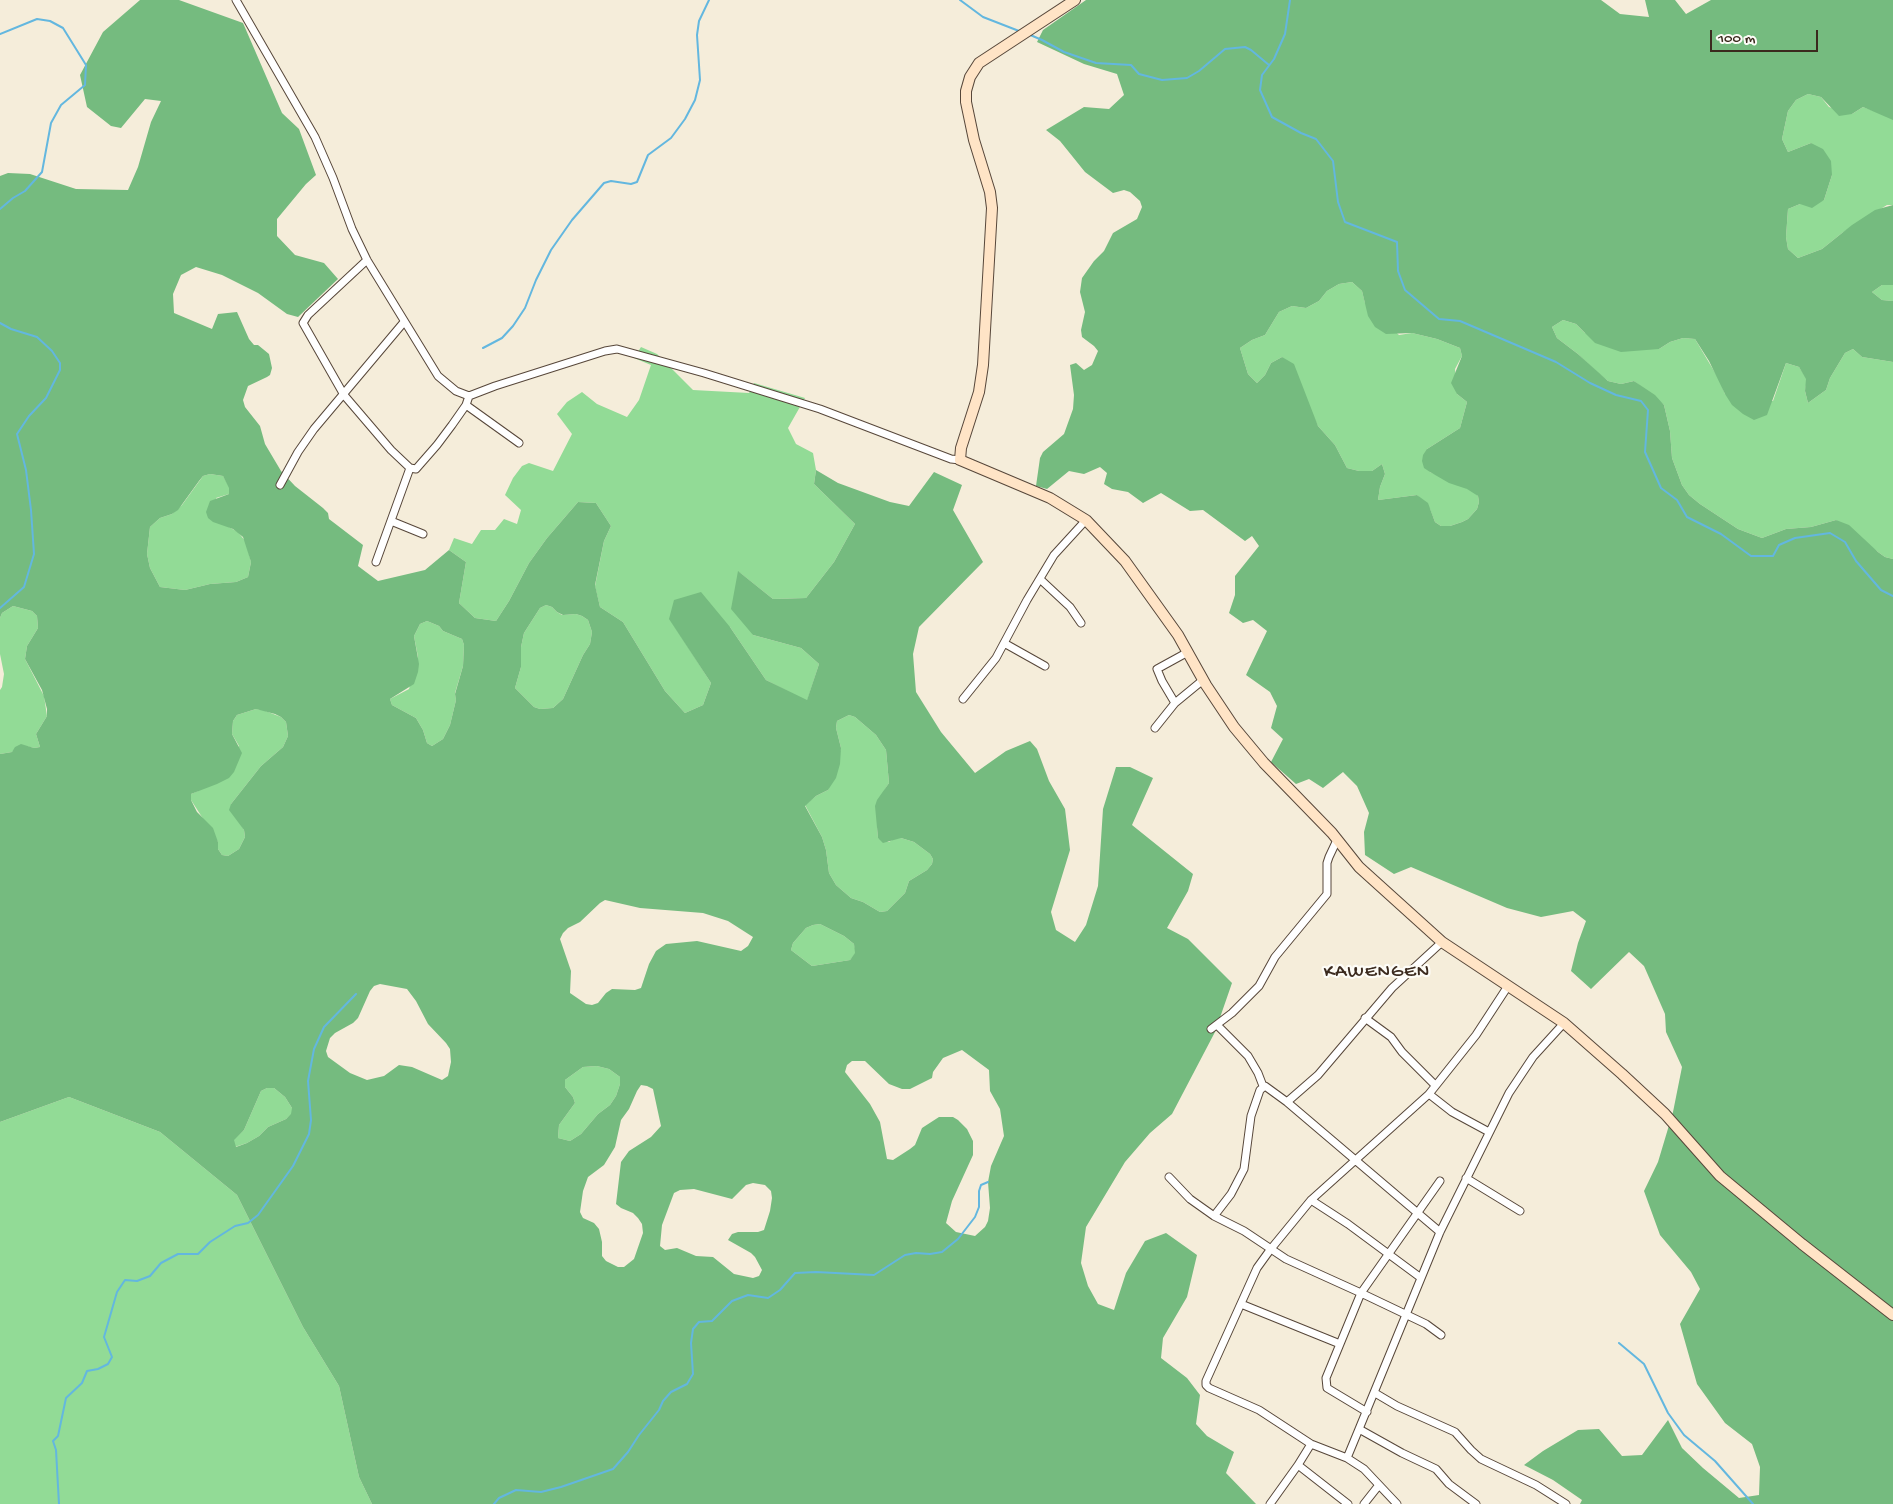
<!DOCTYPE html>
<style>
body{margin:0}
#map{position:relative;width:1893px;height:1504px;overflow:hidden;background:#f5edda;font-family:"Gochi Hand",sans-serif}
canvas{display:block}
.scale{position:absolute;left:1710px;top:30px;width:108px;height:22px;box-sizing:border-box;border:2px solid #3b2a1e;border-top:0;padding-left:6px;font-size:15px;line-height:18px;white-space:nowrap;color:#3b2a1e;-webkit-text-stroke:4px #fdfcf7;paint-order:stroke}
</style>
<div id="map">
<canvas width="1893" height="1504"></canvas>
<div class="scale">100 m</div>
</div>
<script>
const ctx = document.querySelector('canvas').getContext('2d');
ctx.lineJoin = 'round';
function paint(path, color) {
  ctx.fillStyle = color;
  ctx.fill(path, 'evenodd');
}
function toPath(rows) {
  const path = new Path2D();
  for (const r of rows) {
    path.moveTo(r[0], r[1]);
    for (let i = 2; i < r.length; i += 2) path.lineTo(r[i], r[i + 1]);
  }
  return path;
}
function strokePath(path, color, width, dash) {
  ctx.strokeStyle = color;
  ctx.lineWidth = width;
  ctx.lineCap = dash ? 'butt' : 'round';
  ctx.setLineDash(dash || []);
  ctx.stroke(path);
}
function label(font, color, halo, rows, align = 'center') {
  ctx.font = font + ' "Gochi Hand",sans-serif';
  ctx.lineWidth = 4.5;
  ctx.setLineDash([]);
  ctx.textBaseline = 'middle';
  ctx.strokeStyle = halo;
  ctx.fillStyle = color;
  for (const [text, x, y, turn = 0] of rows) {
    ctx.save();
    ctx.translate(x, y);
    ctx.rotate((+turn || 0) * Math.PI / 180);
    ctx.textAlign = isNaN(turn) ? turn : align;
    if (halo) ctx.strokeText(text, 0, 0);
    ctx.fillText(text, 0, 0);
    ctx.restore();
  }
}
const green = toPath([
 [1808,94,1821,97,1829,107,1852,114,1863,107,1893,118,1893,205,1887,205,1842,233,1822,249,1798,258,1788,249,1786,237,1788,209,1800,204,1824,200,1832,175,1811,143,1788,152,1782,139,1788,111,1796,100],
 [1352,282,1362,291,1365,303,1399,335,1412,333,1437,339,1460,348,1462,356,1455,369,1457,394,1467,402,1460,428,1427,449,1430,472,1473,491,1478,496,1479,502,1477,509,1468,519,1462,522,1450,526,1441,526,1435,522,1430,509,1417,495,1378,500,1380,487,1385,474,1382,464,1372,471,1359,471,1347,468,1335,445,1318,426,1282,357,1271,363,1265,375,1257,383,1248,374,1240,348,1252,340,1265,335,1279,312,1292,306,1306,308,1319,301,1327,291,1339,284],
 [1882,285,1893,285,1893,301,1882,300,1872,292],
 [1563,320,1576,324,1585,333,1659,349,1670,342,1683,338,1695,339,1720,381,1725,394,1773,401,1786,363,1799,367,1807,379,1805,391,1808,403,1826,390,1830,378,1845,353,1853,349,1862,357,1893,362,1893,559,1885,557,1878,552,1836,520,1811,527,1786,529,1762,538,1738,529,1700,504,1689,495,1682,485,1672,458,1670,431,1664,405,1634,381,1621,384,1608,381,1598,373,1578,354,1557,338,1552,327],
 [641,347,657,354,693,390,749,393,754,383,805,398,788,428,796,444,813,453,816,470,814,484,855,524,834,562,806,598,773,599,739,572,753,635,801,648,819,664,807,701,766,680,730,627,670,619,711,683,703,705,685,713,665,691,623,622,600,607,595,586,604,541,611,526,596,503,578,502,547,538,529,563,509,601,496,621,475,618,459,603,466,562,449,550,454,538,472,544,481,530,495,530,504,519,517,524,521,510,505,495,513,478,522,466,529,463,553,471,572,434,557,414,567,402,582,392,597,404,627,417,639,400,651,365,634,358],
 [210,474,223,476,230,488,229,494,216,498,227,526,238,532,246,542,251,562,248,577,236,582,210,584,185,590,160,587,150,568,147,554,150,527,160,518,172,514,182,505,203,476],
 [546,605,552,607,557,612,562,615,576,614,582,616,588,620,592,632,590,644,583,655,563,699,553,708,540,709,534,707,515,688,521,667,521,647,524,633,540,608],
 [13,606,32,611,37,616,38,628,27,646,25,659,44,696,47,716,36,734,40,747,34,748,21,745,12,752,0,754,0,690,2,687,4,674,0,654,0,618,2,613],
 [427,621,439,626,443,631,462,639,464,645,463,666,455,693,456,700,450,725,443,739,432,746,427,743,423,730,416,718,392,705,390,699,409,689,418,657,414,636,420,624],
 [256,709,263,710,281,717,286,722,288,736,283,747,261,766,231,804,244,830,245,837,239,849,228,856,222,855,218,849,218,842,191,800,191,794,198,791,239,746,232,734,233,721,237,715],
 [849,715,855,717,876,735,886,750,889,783,885,789,877,826,878,838,889,842,895,838,901,838,914,842,930,854,933,859,932,864,927,870,909,881,905,893,887,911,880,912,863,902,851,898,836,885,829,873,826,850,822,837,805,805,816,796,828,790,841,748,836,728,837,721],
 [820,924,844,936,854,944,856,953,850,960,812,966,791,950,793,943,806,928,813,925],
 [597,1066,609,1069,620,1077,620,1084,616,1096,610,1105,598,1114,581,1134,570,1141,558,1138,559,1125,575,1103,573,1097,565,1087,565,1080,583,1067],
 [267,1088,274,1088,285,1097,292,1108,292,1114,286,1119,268,1127,259,1136,247,1143,235,1147,233,1140,244,1130,261,1091],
 [69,1097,160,1132,237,1195,303,1327,339,1386,359,1477,372,1504,0,1504,0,1122]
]);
const forest = toPath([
 [140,0,179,0,243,23,282,113,299,129,316,175,306,184,277,219,277,236,295,255,324,263,338,279,298,317,287,314,258,293,222,275,196,267,181,275,173,294,174,313,212,329,218,314,237,312,249,339,254,345,258,345,269,354,272,368,270,375,267,377,248,386,243,400,245,407,260,426,265,444,281,471,295,486,323,508,328,513,329,519,363,545,358,566,378,581,425,570,449,550,466,562,459,603,475,618,496,621,509,601,529,563,547,538,578,502,596,503,611,526,604,541,595,585,600,607,623,622,665,691,685,713,703,705,711,683,669,619,674,600,701,592,730,627,766,680,807,700,819,664,801,648,753,635,731,609,738,571,773,599,806,598,834,562,855,524,814,484,816,470,838,483,890,502,909,506,934,472,962,485,953,510,983,562,919,627,913,654,916,692,941,732,975,773,1006,751,1030,741,1037,749,1049,781,1065,809,1070,850,1051,912,1056,930,1075,942,1086,925,1098,886,1103,809,1116,767,1130,767,1153,778,1132,825,1193,874,1188,891,1167,928,1188,939,1232,983,1215,1032,1172,1114,1150,1133,1125,1162,1086,1227,1081,1263,1088,1286,1098,1304,1114,1310,1126,1273,1145,1241,1166,1233,1197,1255,1187,1297,1163,1338,1161,1358,1187,1378,1200,1395,1196,1424,1207,1436,1234,1452,1226,1473,1256,1504,372,1504,359,1477,339,1386,303,1327,237,1195,160,1132,69,1097,0,1122,0,754,12,752,15,747,21,744,34,748,40,747,36,734,47,716,47,709,42,690,25,659,27,646,38,628,37,616,32,611,13,606,2,613,0,618,0,176,8,173,30,174,76,189,128,190,138,167,151,122,161,101,145,99,121,128,111,126,87,107,80,75,103,32],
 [210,474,223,476,229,488,229,494,210,501,206,512,208,518,213,522,233,529,243,537,251,562,248,577,236,582,210,584,185,590,160,587,150,568,147,554,150,527,160,518,172,514,178,510,199,481,203,476],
 [546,605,552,607,557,612,563,615,576,614,582,616,588,620,592,632,590,644,583,655,563,699,553,708,540,709,534,707,515,688,521,667,521,647,524,633,540,608],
 [427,621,439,626,443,631,462,639,464,645,463,666,455,694,456,700,450,725,443,739,432,746,427,743,423,730,416,718,392,705,390,699,414,684,418,672,419,664,414,636,420,624],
 [256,709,275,714,281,717,286,722,288,736,283,747,261,766,231,804,229,810,244,830,245,837,239,849,228,856,222,855,218,849,218,842,213,828,197,812,191,800,191,794,217,784,229,778,234,772,242,753,232,734,233,721,237,715],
 [849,715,855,717,876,735,886,750,889,783,877,800,875,806,878,838,883,843,901,838,914,842,930,854,933,859,932,864,927,870,909,881,905,893,887,911,880,912,863,902,851,898,836,885,829,873,826,850,822,837,805,806,816,796,828,790,836,778,840,764,841,748,836,728,837,721],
 [605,900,640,908,703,913,728,921,753,937,748,946,741,951,697,941,666,944,656,951,649,964,641,988,635,990,612,989,606,993,598,1003,592,1005,586,1004,570,993,571,971,560,939,563,933,568,928,580,922,600,903],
 [820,924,844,936,854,944,855,953,850,960,812,966,791,950,793,943,806,928,813,925],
 [380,984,407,989,416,1001,428,1024,446,1043,450,1049,451,1062,448,1076,442,1080,412,1067,399,1065,384,1076,367,1080,350,1073,328,1057,326,1051,330,1038,335,1033,353,1023,358,1018,370,991,374,986],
 [962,1050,989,1070,990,1091,1000,1109,1004,1136,991,1166,988,1182,990,1208,988,1221,985,1227,975,1236,956,1232,946,1223,952,1201,973,1155,973,1141,967,1129,958,1120,953,1117,939,1117,922,1128,915,1145,910,1149,893,1160,887,1159,880,1122,870,1104,845,1072,847,1065,852,1061,865,1061,889,1084,902,1089,910,1089,932,1078,933,1072,943,1058],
 [597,1066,609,1069,620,1077,620,1084,616,1096,610,1105,598,1114,581,1134,570,1141,558,1138,559,1125,575,1103,573,1097,565,1087,565,1080,583,1067],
 [641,1085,647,1086,653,1089,661,1126,651,1137,629,1151,621,1162,616,1204,621,1208,633,1213,638,1218,642,1224,643,1233,634,1259,624,1267,618,1267,606,1261,602,1256,602,1242,599,1229,594,1223,583,1218,580,1212,583,1191,588,1177,604,1165,615,1147,621,1120,629,1109,637,1091],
 [267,1088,274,1088,285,1097,292,1108,291,1114,286,1119,268,1127,259,1136,247,1143,236,1147,234,1140,244,1130,261,1091],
 [753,1183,765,1185,771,1191,772,1198,770,1211,764,1230,758,1232,738,1232,732,1234,728,1240,751,1253,755,1257,762,1270,759,1276,753,1278,734,1274,713,1257,696,1256,677,1248,665,1250,660,1246,662,1225,674,1193,680,1190,694,1189,732,1199,746,1185],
 [1086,0,1601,0,1620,14,1649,17,1645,0,1675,0,1686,14,1711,0,1893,0,1893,120,1863,107,1852,114,1839,116,1821,97,1808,94,1796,100,1788,111,1782,139,1788,152,1811,143,1823,149,1831,161,1832,175,1824,200,1812,208,1800,204,1788,209,1786,237,1788,249,1798,258,1822,249,1852,225,1875,210,1893,205,1893,285,1882,285,1872,292,1882,300,1893,301,1893,362,1862,357,1853,349,1845,353,1830,378,1826,390,1808,403,1805,391,1806,379,1799,367,1786,363,1767,415,1754,420,1743,414,1732,405,1725,394,1709,361,1695,339,1683,338,1670,342,1659,349,1621,352,1595,343,1576,324,1563,320,1552,327,1557,338,1578,354,1608,381,1621,384,1634,381,1655,395,1664,405,1670,431,1672,458,1682,485,1689,495,1700,504,1738,529,1762,538,1786,529,1811,527,1836,520,1849,525,1878,552,1885,557,1893,559,1893,1504,1580,1504,1582,1500,1553,1480,1524,1465,1543,1451,1578,1430,1599,1429,1622,1456,1642,1455,1668,1420,1682,1448,1703,1468,1739,1498,1759,1495,1760,1467,1752,1444,1725,1423,1697,1384,1680,1324,1700,1289,1691,1272,1660,1235,1644,1191,1658,1162,1673,1112,1682,1067,1666,1032,1665,1014,1644,966,1629,952,1591,989,1571,971,1578,943,1586,921,1573,911,1541,917,1507,908,1411,867,1394,874,1365,855,1364,832,1369,813,1357,786,1343,772,1323,788,1309,779,1296,784,1271,762,1283,739,1271,728,1277,706,1270,692,1246,675,1267,631,1253,620,1243,623,1229,613,1235,595,1235,576,1259,546,1252,536,1245,541,1203,510,1190,511,1161,493,1143,503,1128,492,1112,489,1104,484,1107,473,1100,467,1084,474,1069,471,1047,489,1036,486,1040,458,1043,452,1064,434,1073,409,1074,395,1070,365,1076,363,1084,370,1092,365,1098,351,1094,346,1082,337,1081,330,1085,312,1080,292,1082,278,1094,261,1104,251,1113,233,1137,219,1142,207,1140,201,1130,192,1124,190,1113,193,1085,172,1060,141,1046,130,1084,107,1109,109,1124,95,1117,74,1084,64,1037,42,1043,30],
 [1352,282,1362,291,1368,316,1375,327,1386,334,1412,333,1437,339,1460,348,1462,356,1451,383,1457,394,1467,402,1460,428,1427,449,1423,455,1422,461,1424,468,1430,472,1449,483,1467,489,1478,496,1479,502,1477,509,1468,519,1462,522,1450,526,1441,526,1435,522,1428,503,1417,495,1378,500,1380,487,1385,474,1382,464,1372,471,1359,471,1347,468,1335,445,1318,426,1294,364,1282,357,1271,363,1265,375,1257,383,1248,374,1240,348,1252,340,1265,335,1279,312,1292,306,1306,308,1319,301,1327,291,1339,284]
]);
const stream = toPath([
 [960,0,983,17,1019,31],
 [1290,0,1285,34,1274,59,1262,75,1260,90,1272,117,1301,133,1316,139,1333,161,1338,202,1345,222,1397,242,1398,271,1405,290,1439,319,1460,321,1556,362,1590,383,1616,395,1641,401,1648,410,1645,452,1661,488,1677,500,1687,517,1721,534,1751,556,1773,556,1779,545,1795,538,1830,533,1845,542,1856,561,1881,590,1893,596],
 [0,34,37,19,50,21,63,28,86,65,85,85,61,105,51,123,42,172,25,191,13,198,0,209],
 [1028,34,1042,40,1064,52,1096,63,1131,65,1139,74,1162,80,1187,78,1199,71,1225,49,1245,47,1251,50,1269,65],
 [0,323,11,329,37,337,52,351,60,363,60,370,46,398,29,416,17,434,26,470,31,510,34,554,24,587,0,608],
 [483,348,502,338,513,326,525,308,536,280,551,250,572,220,604,183,611,181,631,184,637,182,648,155,671,138,685,119,695,100,700,80,697,35,699,21,709,0],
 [1619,1343,1644,1364,1668,1413,1684,1435,1715,1461,1753,1504],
 [59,1504,56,1450,53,1441,58,1436,66,1398,82,1383,87,1371,98,1369,108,1364,112,1357,104,1337,117,1292,125,1280,137,1281,150,1276,161,1263,178,1254,198,1254,210,1242,235,1226,248,1223,258,1215,293,1166,309,1134,311,1120,308,1081,314,1049,324,1027,356,994],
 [494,1504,499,1498,516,1490,541,1492,561,1487,613,1469,628,1452,639,1435,659,1410,663,1401,671,1392,687,1384,693,1374,691,1343,693,1329,699,1322,712,1321,732,1301,748,1295,768,1298,780,1290,795,1273,816,1272,874,1275,905,1255,916,1253,930,1254,942,1252,958,1239,975,1217,979,1207,979,1191,981,1185,988,1182]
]);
const minor = toPath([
 [236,0,315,137,333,178,352,229,367,260,438,376,456,391,469,396,495,386,605,351,617,349,704,373,820,409,951,459,960,460],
 [367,260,308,315,303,323,344,395,391,450,410,468,416,469,437,445,452,425,466,405,469,396],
 [466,405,519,443],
 [280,485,298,452,314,429,404,322],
 [391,521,423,534],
 [376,562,410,468],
 [1040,579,1070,607,1081,623],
 [1004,643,1045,666],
 [1188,652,1157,669,1162,681,1175,703,1203,680],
 [963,699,996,658,1027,600,1054,555,1086,520],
 [1155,728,1175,703],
 [1365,1018,1391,1037,1402,1052,1435,1085],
 [1217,1025,1248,1056,1258,1073,1263,1086],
 [1211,1029,1232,1013,1259,986,1275,957,1327,894,1327,863,1329,857,1337,840],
 [1429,1094,1452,1112,1489,1132],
 [1287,1102,1318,1075,1392,988,1442,942],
 [1169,1177,1190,1199,1214,1216,1244,1231,1286,1259,1361,1293,1426,1324,1441,1335],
 [1466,1178,1520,1211],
 [1311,1200,1348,1224,1421,1278],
 [1214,1216,1231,1194,1244,1169,1251,1116,1260,1090,1265,1086,1287,1102,1440,1232],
 [1241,1304,1340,1344],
 [1375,1393,1397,1406,1455,1432,1471,1450,1481,1459,1536,1485,1566,1504],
 [1367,1412,1327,1388,1326,1378,1361,1293,1440,1181],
 [1359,1429,1347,1458,1364,1469,1397,1504],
 [1347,1458,1311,1444,1259,1410,1209,1388,1206,1385,1206,1381,1257,1268,1270,1250,1311,1200,1429,1094,1476,1035,1508,986],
 [1298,1465,1311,1444],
 [1270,1504,1298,1465,1348,1504],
 [1364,1504,1379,1485],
 [1476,1504,1449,1484,1436,1469,1402,1453,1359,1429,1440,1232,1509,1093,1533,1057,1564,1023]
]);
const secondary = toPath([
 [1075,0,979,63,970,77,966,91,966,102,974,140,990,192,992,208,983,365,979,392,961,448,960,460,1050,498,1086,520,1125,561,1178,635,1206,685,1234,727,1264,763,1332,833,1359,867,1442,942,1564,1023,1622,1074,1665,1114,1720,1176,1802,1244,1893,1315]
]);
const quarterNames = [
 ["KAWENGEN",1377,973]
];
paint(green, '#92db96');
paint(forest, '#75bb7f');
strokePath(stream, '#63b7df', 2);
strokePath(minor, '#57473a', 9);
strokePath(secondary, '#57473a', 12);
strokePath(minor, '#fff', 7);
strokePath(secondary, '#ffe4c6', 10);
ctx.letterSpacing = '1px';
label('19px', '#3b2a1e', '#fdfcf7', quarterNames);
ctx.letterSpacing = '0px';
</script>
